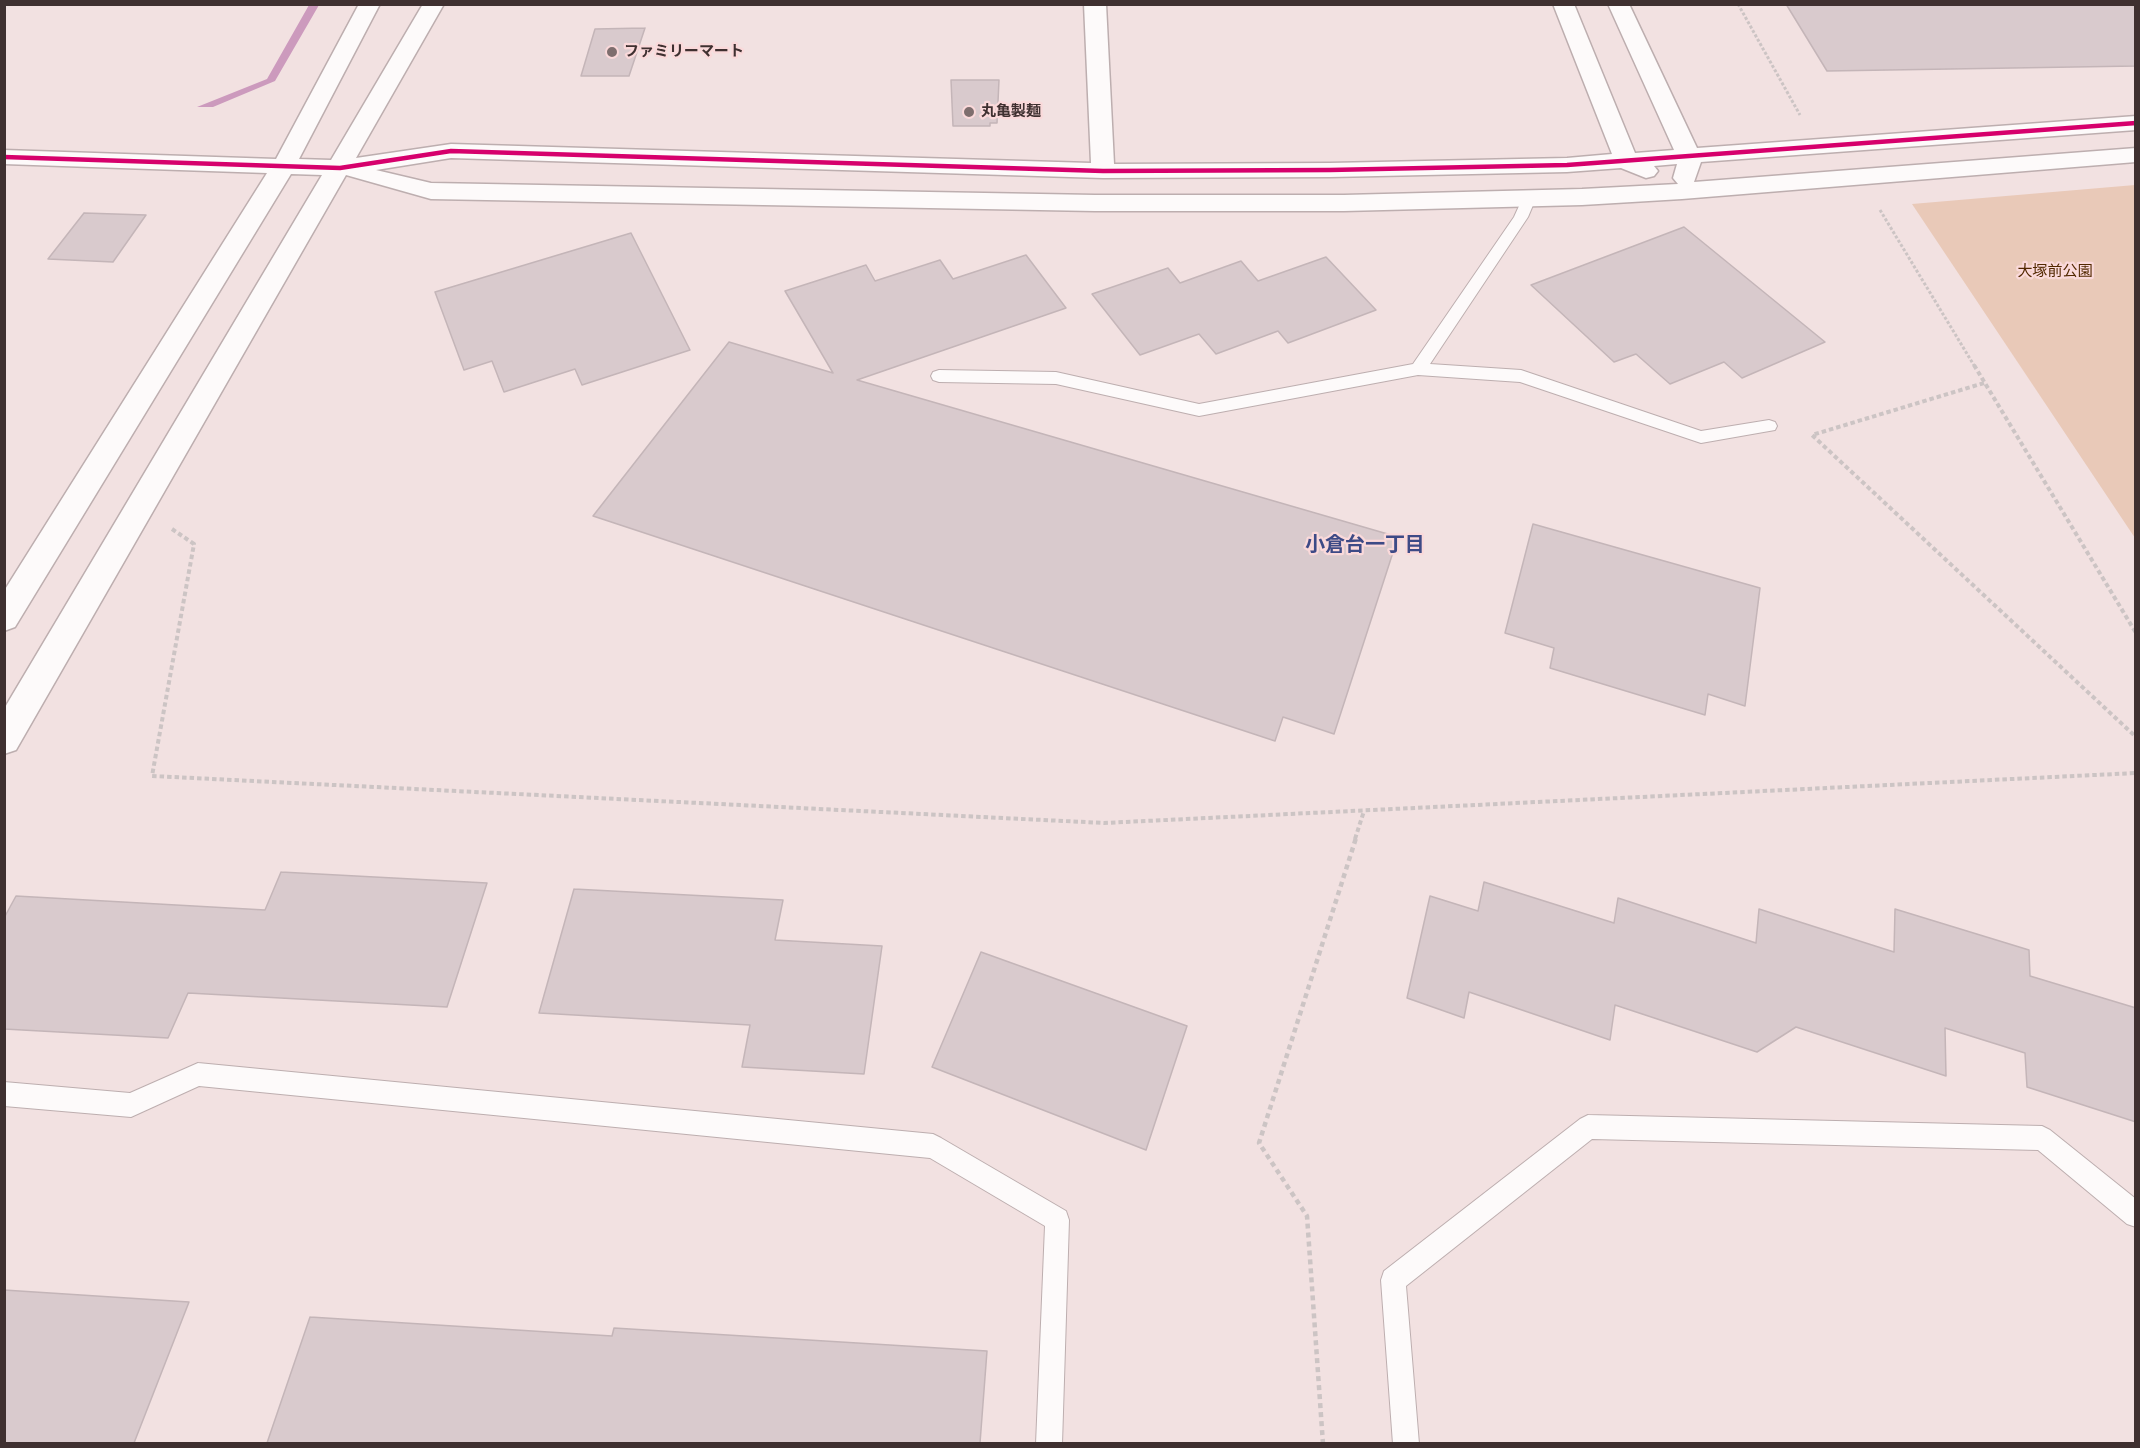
<!DOCTYPE html>
<meta charset="utf-8">
<style>
body{margin:0}
#map{position:relative;width:2140px;height:1448px;overflow:hidden;background:#f2e1e1;font-family:Helvetica,sans-serif}
canvas{display:block}
.frame{position:absolute;inset:0;border:6px solid #3f3030;pointer-events:none}
</style>
<div id="map">
<canvas width="2140" height="1448"></canvas>
<div class="frame"></div>
</div>
<script>
const ctx = document.querySelector('canvas').getContext('2d');
ctx.lineJoin = 'round';
function paint(path, color) {
  ctx.fillStyle = color;
  ctx.fill(path, 'evenodd');
}
function toPath(rows) {
  const path = new Path2D();
  for (const r of rows) {
    path.moveTo(r[0], r[1]);
    for (let i = 2; i < r.length; i += 2) path.lineTo(r[i], r[i + 1]);
  }
  return path;
}
function strokePath(path, color, width, dash) {
  ctx.strokeStyle = color;
  ctx.lineWidth = width;
  ctx.lineCap = dash ? 'butt' : 'round';
  ctx.setLineDash(dash || []);
  ctx.stroke(path);
}
function label(font, color, halo, rows, align = 'center') {
  ctx.font = font + ' Helvetica,"Noto Sans JP",sans-serif';
  ctx.lineWidth = 4.5;
  ctx.setLineDash([]);
  ctx.textBaseline = 'middle';
  ctx.strokeStyle = halo;
  ctx.fillStyle = color;
  for (const [text, x, y, turn = 0] of rows) {
    ctx.save();
    ctx.translate(x, y);
    ctx.rotate((+turn || 0) * Math.PI / 180);
    ctx.textAlign = isNaN(turn) ? turn : align;
    if (halo) ctx.strokeText(text, 0, 0);
    ctx.fillText(text, 0, 0);
    ctx.restore();
  }
}
const green = toPath([
 [2135,185,2136,185,2135,538,1912,204]
]);
const water = toPath([
 [309,5,319,5,275,81,213,107,197,107,267,79]
]);
const building = toPath([
 [1786,4,2136,4,2136,66,1827,71,1786,4],
 [645,28,629,76,581,76,595,29,645,28],
 [951,80,999,80,997,123,990,123,990,126,953,126,951,80],
 [84,213,146,215,113,262,48,259,84,213],
 [1684,227,1825,342,1742,378,1724,362,1670,384,1636,354,1614,362,1531,285,1684,227],
 [631,233,690,350,582,385,575,369,504,392,492,361,464,370,435,292,631,233],
 [1026,255,1066,308,857,380,1398,537,1334,734,1283,717,1275,741,593,516,729,342,833,373,785,291,866,265,875,281,940,260,953,279,1026,255],
 [1326,257,1376,310,1288,343,1278,331,1216,354,1199,334,1140,355,1092,294,1168,268,1180,283,1241,261,1258,281,1326,257],
 [1533,524,1760,588,1745,706,1708,694,1705,715,1550,668,1554,648,1505,633,1533,524],
 [281,872,487,883,447,1007,188,993,168,1038,4,1029,4,918,16,896,265,910,281,872],
 [1484,882,1614,923,1618,898,1756,943,1759,909,1894,952,1895,909,2029,950,2030,976,2136,1008,2136,1122,2027,1087,2025,1053,1945,1028,1946,1076,1796,1027,1757,1052,1615,1005,1610,1040,1469,992,1464,1018,1407,998,1430,896,1478,911,1484,882],
 [574,889,783,900,775,940,882,946,864,1074,742,1067,750,1025,539,1013,574,889],
 [981,952,1187,1026,1146,1150,932,1067,981,952],
 [4,1290,189,1302,134,1443,4,1443,4,1290],
 [310,1317,612,1336,614,1328,987,1351,980,1443,267,1443,310,1317]
]);
const pathFar2 = toPath([
 [1738,4,1800,115],
 [1880,210,1975,367]
]);
const pathFar1 = toPath([
 [1974,365,2136,633],
 [1984,383,1812,435,2136,737],
 [172,529,194,544,152,776,1104,823,2136,773],
 [1355,839,1364,811]
]);
const path = toPath([
 [1323,1444,1307,1216,1259,1143,1356,838]
]);
const service = toPath([
 [1529,193,1536,198,1528,217,1430,364,1521,370,1701,431,1769,420,1775,422,1777,426,1775,430,1701,443,1520,382,1418,375,1199,416,1056,384,939,382,933,380,931,376,933,372,939,370,1056,372,1199,404,1413,364,1514,217,1524,195,1529,193],
 [198,1063,933,1134,941,1138,1066,1211,1069,1220,1062,1444,1036,1444,1045,1226,930,1158,199,1086,131,1117,4,1106,4,1082,130,1093,198,1063],
 [1588,1115,2042,1126,2050,1130,2136,1199,2136,1227,2127,1224,2038,1150,1592,1139,1406,1286,1419,1444,1393,1444,1381,1280,1384,1271,1580,1119,1588,1115]
]);
const tertiary = toPath([
 [359,4,380,4,299,159,331,160,423,4,444,4,356,158,451,144,1091,163,1084,4,1106,4,1114,164,1330,163,1567,158,1612,154,1553,4,1574,4,1635,153,1674,150,1608,4,1629,4,1697,148,2136,116,2136,130,1701,162,1694,182,2136,148,2136,162,1682,199,1582,205,1344,211,1095,211,431,199,346,175,16,750,4,754,4,709,322,175,291,174,15,627,4,631,4,591,267,173,4,164,4,150,276,159,359,4],
 [451,158,1103,178,1330,177,1567,172,1621,168,1646,178,1654,176,1658,171,1654,166,1677,164,1673,178,1678,184,1582,189,1344,195,1095,195,431,183,376,170,451,158]
]);
const cycleway = toPath([
 [4,157,340,168,451,151,1103,171,1330,170,1567,165,2136,123]
]);
const markers = [
 [612,52,6,"#7e6e6e"],
 [969,112,6,"#7e6e6e"]
];
const farPoinames = [
 ["ファミリーマート",624,52],
 ["丸亀製麺",981,112]
];
const farParknames = [
 ["大塚前公園",2055,272]
];
const neighbourhoodNames = [
 ["小倉台一丁目",1365,545]
];
paint(green, '#e9c9b8');
paint(water, '#cc9abd');
paint(building, '#d9cacd');
strokePath(building, '#c4b5b8', 1.5);
strokePath(service, '#bdaeaf', 2);
strokePath(tertiary, '#bdaeaf', 3);
strokePath(pathFar2, '#ccc4c4', 3, [3, 2]);
strokePath(pathFar1, '#ccc4c4', 4, [4.5, 3]);
strokePath(path, '#ccc4c4', 4.5, [5, 4]);
paint(service, '#fdfafa');
paint(tertiary, '#fdfafa');
strokePath(cycleway, '#d6006c', 4.5);
for (const [x, y, r, color] of markers) {
  const dot = new Path2D();
  dot.arc(x, y, r, 0, 2 * Math.PI);
  ctx.fillStyle = color;
  ctx.fill(dot);
  strokePath(dot, '#fad9da', 2);
}
label('bold 15px', '#3f3030', '#fad9da', farPoinames, 'left');
label('15px', '#522800', '#fad9da', farParknames);
label('bold 20px', '#3d4a86', '#fad9da', neighbourhoodNames);
</script>
